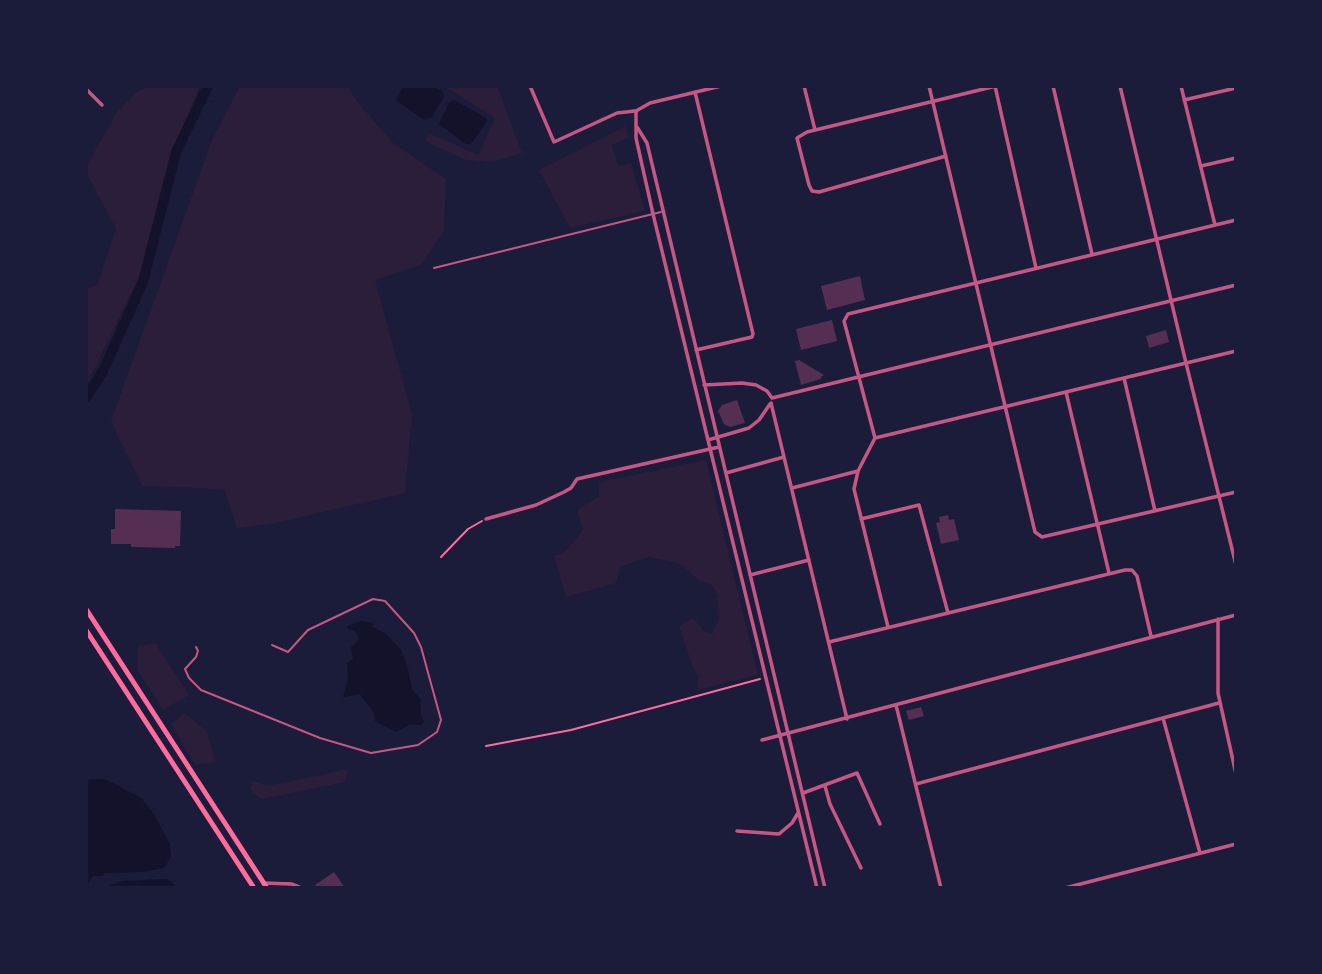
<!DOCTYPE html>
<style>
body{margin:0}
#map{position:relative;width:1322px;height:974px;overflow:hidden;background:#1b1b3a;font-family:Jost,sans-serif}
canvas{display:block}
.frame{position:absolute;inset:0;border:88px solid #1b1b3a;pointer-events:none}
</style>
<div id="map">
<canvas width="1322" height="974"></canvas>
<div class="frame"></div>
</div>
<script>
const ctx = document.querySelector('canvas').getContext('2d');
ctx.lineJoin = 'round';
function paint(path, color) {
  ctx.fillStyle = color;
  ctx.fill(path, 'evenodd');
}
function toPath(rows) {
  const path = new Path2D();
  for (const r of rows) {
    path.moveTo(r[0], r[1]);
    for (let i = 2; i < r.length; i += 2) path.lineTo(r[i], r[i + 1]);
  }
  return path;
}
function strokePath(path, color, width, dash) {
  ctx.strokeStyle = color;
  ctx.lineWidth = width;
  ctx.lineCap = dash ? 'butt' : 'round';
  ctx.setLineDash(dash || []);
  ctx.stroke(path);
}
const green = toPath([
 [152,86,200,86,175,145,146,262,86,386,86,289,98,284,116,229,86,172,86,167,117,112,138,91],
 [240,86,347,86,360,105,393,143,446,179,444,231,421,265,375,280,412,415,405,493,276,523,237,528,224,489,142,486,111,421,212,140],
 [444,86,497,86,522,153,492,162,466,160,425,141,429,133,478,155,495,118],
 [626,126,628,138,612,145,618,166,631,163,645,211,570,228,539,170],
 [706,460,758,675,698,690,698,677,692,665,679,626,693,618,705,632,712,634,719,619,717,595,712,585,700,581,679,563,648,557,620,567,616,583,566,597,554,556,566,551,583,530,577,510,599,496,599,482],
 [155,643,189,695,163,710,138,671,138,646],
 [184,713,207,731,215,762,195,765,171,724],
 [348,769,345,782,262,799,250,790,253,781,269,786]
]);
const water = toPath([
 [403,86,433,86,442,91,444,97,432,117,424,120,396,100],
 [454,100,486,118,487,121,471,144,466,144,439,124,449,103],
 [361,621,373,623,373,627,385,633,401,650,407,665,412,689,420,699,421,716,424,722,421,725,410,724,396,732,375,721,374,713,360,694,343,697,348,679,347,663,353,659,351,647,359,639,355,630,348,629,347,626],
 [91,779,105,779,124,789,141,798,154,814,170,844,171,857,164,868,141,872,105,873,102,876,93,876,86,888,86,781],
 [168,879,178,888,103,888,122,881]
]);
const river = toPath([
 [86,398,103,371,143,282,176,152,208,86]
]);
const building = toPath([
 [860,276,865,300,827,310,821,286],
 [832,320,837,341,801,350,796,329],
 [1166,330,1169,342,1149,348,1146,336],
 [799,360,824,375,821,377,821,379,801,385,795,361],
 [737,400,745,423,730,427,724,424,718,411,722,405],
 [115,509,181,511,180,546,175,546,175,548,131,547,131,544,111,544,111,529,115,529],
 [948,515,949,520,954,519,959,540,941,544,936,523,940,522,939,517],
 [921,707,924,716,909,720,906,711],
 [334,872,345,888,317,888,315,885]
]);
const path = toPath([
 [441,557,468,529,482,521],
 [486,746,571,730,760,679]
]);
const service = toPath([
 [434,268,661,212],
 [196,647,198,651,196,657,185,669,189,678,201,690,320,738,371,753,418,745,437,732,441,720,421,647,414,633,385,601,373,599,308,630,288,652,272,645]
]);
const minor = toPath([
 [530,86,554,142,617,113,635,111],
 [804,86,815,130],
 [929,86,1035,532,1042,537,1236,492],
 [995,86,1036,268],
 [1053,86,1092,254],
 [1120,86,1186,363,1236,565],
 [1181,86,1215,225],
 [86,89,102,105],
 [695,92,753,334,752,337,696,350],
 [1184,100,1236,88],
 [636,111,636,138,653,214,817,888],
 [636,111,650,103,721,86],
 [637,127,647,143,825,888],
 [946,156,819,192,812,191,809,185,797,138,807,132,996,86],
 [1201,166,1236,158],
 [1124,378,1155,511],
 [704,385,742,383,756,385,767,391,772,398],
 [1066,392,1109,573],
 [772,398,1236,285],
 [771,403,847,719],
 [875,438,844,321,848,314,1236,220],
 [708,440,749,428,759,420,770,404],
 [858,471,854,489,888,627],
 [726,473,784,457],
 [792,488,858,471,875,438,1236,351],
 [486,519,536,505,564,492,571,488,577,479,719,447],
 [861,519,919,505,948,613],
 [750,575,809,560],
 [1218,619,1218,693,1236,774],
 [829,642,1125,570,1132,570,1137,576,1151,636],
 [896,705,941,888],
 [1163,718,1200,853],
 [762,740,1236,615],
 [916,784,1219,703],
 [825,786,830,804,861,868],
 [803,793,857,773,880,824],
 [737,831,779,834,792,823,798,813],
 [1065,888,1236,844]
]);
const tertiary = toPath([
 [263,883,292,884,302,888]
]);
const trunk = toPath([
 [86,609,267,888],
 [86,630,254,888]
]);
paint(green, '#2a1e3b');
paint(water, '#12122b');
strokePath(river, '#12122b', 10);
paint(building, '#542f53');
strokePath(path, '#ff6b9d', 2);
strokePath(service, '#c65784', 2);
strokePath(minor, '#c65784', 3.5);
strokePath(tertiary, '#c65784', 3.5);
strokePath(trunk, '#ff6b9d', 5);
</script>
